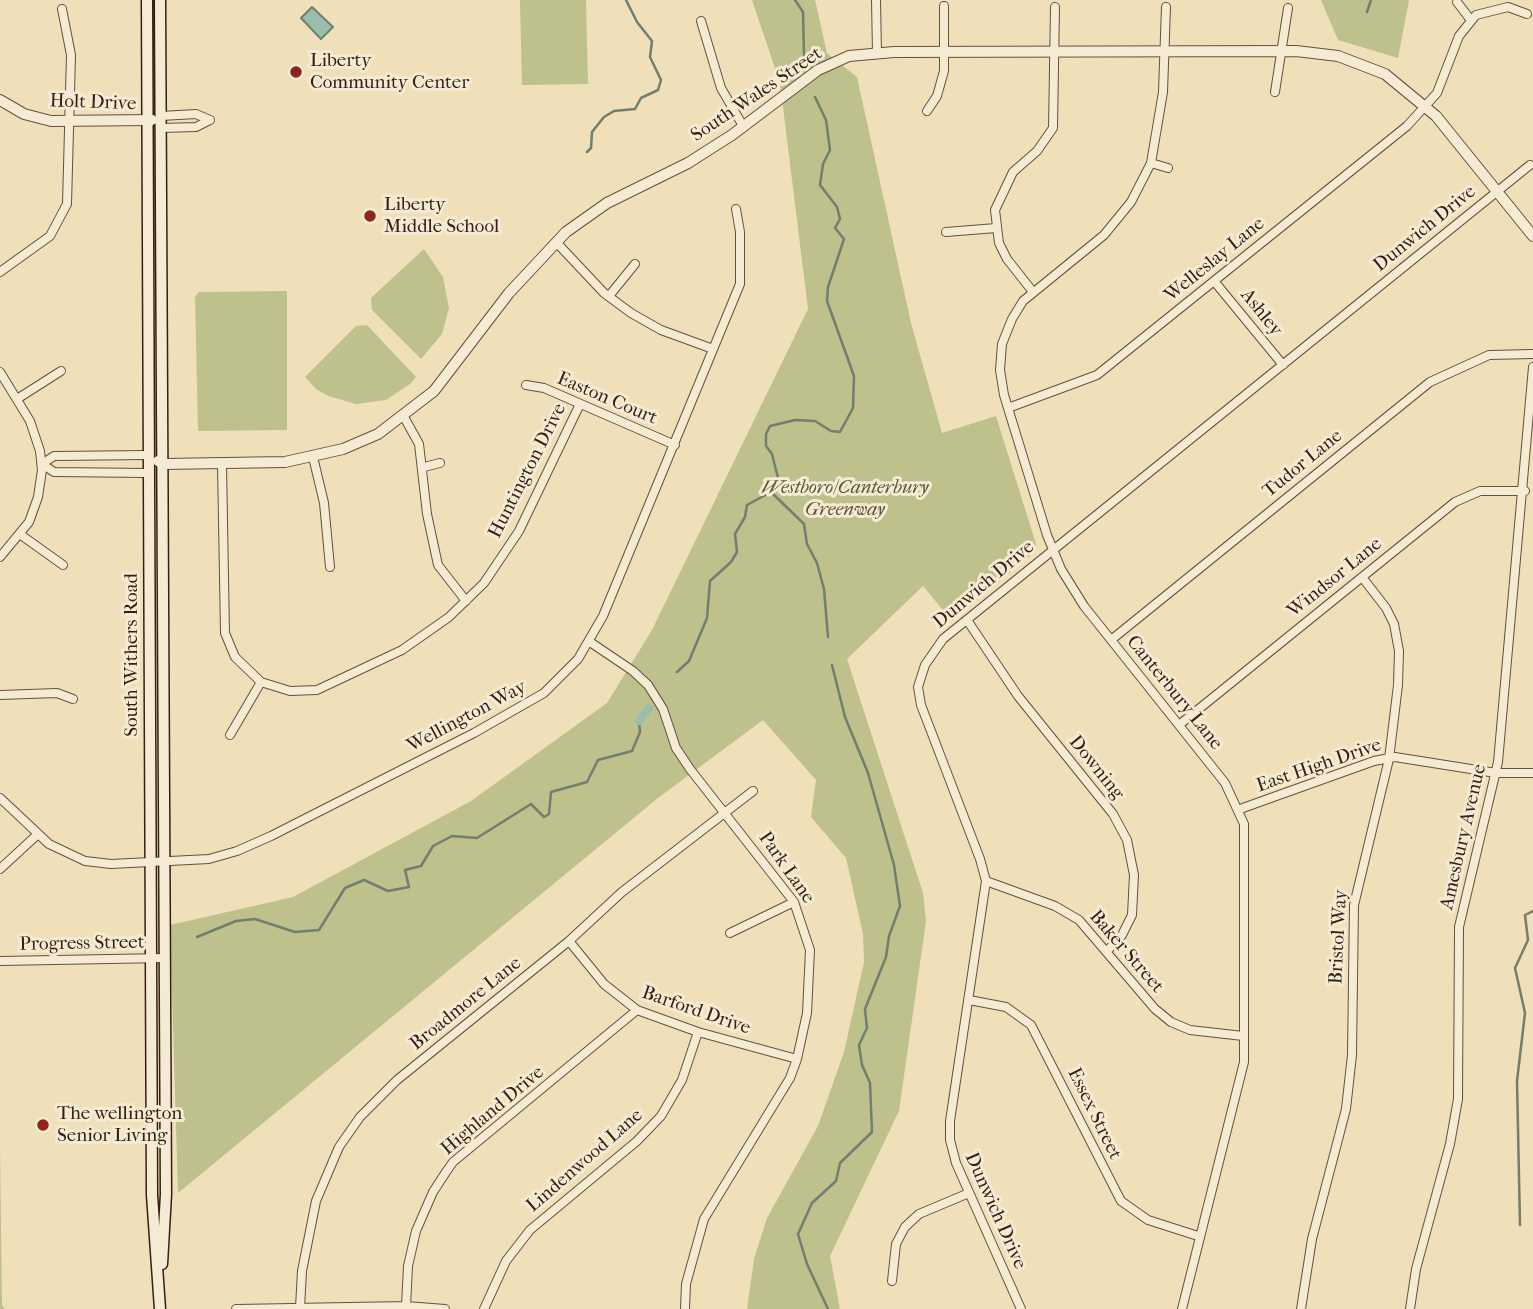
<!DOCTYPE html>
<style>
body{margin:0}
canvas{display:block;background:#f0e0b9}
</style>
<canvas width="1533" height="1309"></canvas>
<script>
const ctx = document.querySelector('canvas').getContext('2d');
ctx.lineJoin = 'round';
function paint(path, color) {
  ctx.fillStyle = color;
  ctx.fill(path, 'evenodd');
}
function toPath(rows) {
  const path = new Path2D();
  for (const r of rows) {
    path.moveTo(r[0], r[1]);
    for (let i = 2; i < r.length; i += 2) path.lineTo(r[i], r[i + 1]);
  }
  return path;
}
function strokePath(path, color, width, dash) {
  ctx.strokeStyle = color;
  ctx.lineWidth = width;
  ctx.lineCap = dash ? 'butt' : 'round';
  ctx.setLineDash(dash || []);
  ctx.stroke(path);
}
function label(font, color, halo, rows, align = 'center') {
  ctx.font = font + ' "IM FELL French Canon",serif';
  ctx.lineWidth = 6;
  ctx.setLineDash([]);
  ctx.textBaseline = 'middle';
  ctx.strokeStyle = halo;
  ctx.fillStyle = color;
  for (const [text, x, y, turn = 0] of rows) {
    ctx.save();
    ctx.translate(x, y);
    ctx.rotate((+turn || 0) * Math.PI / 180);
    ctx.textAlign = isNaN(turn) ? turn : align;
    if (halo) ctx.strokeText(text, 0, 0);
    ctx.fillText(text, 0, 0);
    ctx.restore();
  }
}
const green = toPath([
 [520,0,586,0,588,84,522,85],
 [752,0,815,0,827,53,857,77,911,323,942,433,996,416,1036,544,1036,551,952,621,923,586,847,659,923,893,926,921,899,1111,830,1256,840,1309,747,1309,754,1259,767,1218,818,1126,844,1052,864,962,863,934,846,858,811,817,816,780,763,720,658,798,178,1193,170,925,293,897,471,801,607,703,652,630,808,309,780,83],
 [1321,0,1409,0,1398,58,1338,40],
 [424,249,443,277,449,308,442,334,421,359,372,310,371,298],
 [287,291,287,430,198,431,195,297,199,292],
 [367,325,416,377,410,384,386,400,356,404,328,396,316,389,305,377,356,326],
 [0,1146,2,1305,5,1309,0,1309]
]);
const water = toPath([
 [312,7,333,27,321,39,301,18,312,7]
]);
const stream = toPath([
 [795,0,803,12,804,56],
 [1367,12,1371,0],
 [587,152,591,148,592,132,604,117,614,111,635,109,641,98,658,90,661,80,650,57,652,41,637,22,626,0],
 [771,492,804,524,807,544,817,563,824,589,828,637],
 [677,672,689,661,707,618,710,581,731,562,737,552,735,534,745,517,747,505,771,492,778,478,772,454,766,446,766,434,770,426,795,420,815,421,831,431,840,432,853,408,854,376,827,301,828,287,844,239,835,228,840,219,837,207,820,185,823,164,830,150,826,120,815,97],
 [197,937,236,921,255,919,295,932,319,930,345,888,364,880,388,891,409,887,405,870,421,866,433,846,452,836,477,838,531,804,544,817,549,814,551,792,587,782,598,760,632,751,640,732,639,721],
 [1520,1225,1517,1081,1525,1013,1515,968,1528,940,1525,915,1533,911],
 [828,1309,807,1264,798,1234,812,1203,836,1181,840,1163,872,1132,870,1083,862,1065,859,1045,867,1028,865,1009,886,957,889,936,900,906,894,865,868,773,845,717,832,665]
]);
const canal = toPath([
 [639,721,649,708]
]);
const minor = toPath([
 [876,0,877,53],
 [1457,2,1470,19],
 [1166,7,1163,92,1151,163,1131,202,1104,235,1023,301,1012,319,1002,344,1000,370,1004,395,1047,535,1061,569,1084,606,1225,783,1244,824,1244,1062,1182,1309],
 [701,21,721,88,743,126],
 [1275,92,1288,8],
 [927,111,937,96,944,71,944,6],
 [161,116,196,114,210,120],
 [161,128,196,127,210,120],
 [1151,163,1168,168],
 [946,232,996,228],
 [556,242,604,293,631,313,661,330,713,349],
 [0,272,50,236,67,204,71,55,62,9],
 [1214,281,1283,365],
 [1033,292,1007,259,999,243,995,210,1013,172,1037,151,1053,128,1055,7],
 [609,296,635,264],
 [0,372,30,421,40,451,42,470,38,497,29,522,0,557],
 [526,385,544,388,675,445],
 [17,399,61,371],
 [1008,408,1097,375,1407,126,1437,93,1459,36,1476,15,1508,7,1527,14],
 [404,417,419,444,427,514,438,565,466,601],
 [148,455,54,456,42,464,54,472,148,473],
 [313,457,324,503,330,567],
 [222,464,225,633,235,657,261,682,290,691,317,690,402,650,449,617,484,583,519,531,580,404],
 [424,467,440,463],
 [21,535,63,565],
 [967,620,1018,696,1113,814,1127,840,1134,875,1132,915,1122,935,1107,951],
 [1111,640,1430,382,1489,355,1533,354],
 [590,642,633,671,648,685,663,709,676,748,690,769,794,902,810,950,807,1013,797,1059,790,1078,704,1219,686,1284,685,1309],
 [0,695,57,693,73,699],
 [1179,725,1455,502,1480,491,1525,491],
 [230,735,261,682],
 [0,798,49,844,85,861,111,864,209,859,237,851,271,836,474,733,544,693,578,659,603,616,740,284,740,232,736,209],
 [1240,809,1374,761,1395,757,1496,773,1533,773],
 [0,869,38,834],
 [986,881,1055,906,1079,920,1155,1009,1171,1022,1190,1030,1243,1036],
 [730,933,794,902],
 [569,941,604,984,637,1010,698,1032,797,1059],
 [0,961,165,958],
 [969,1000,1006,1007,1031,1025,1121,1201,1148,1220,1198,1236],
 [892,1281,896,1244,905,1227,919,1214,969,1193],
 [406,1306,408,1266,416,1231,433,1192,446,1172,453,1162,637,1010],
 [300,1308,302,1271,316,1201,339,1147,360,1117,397,1080,569,941,622,892,753,791],
 [236,1309,406,1306,445,1309],
 [484,1309,506,1261,530,1230,637,1141,661,1116,682,1080,698,1032],
 [1021,1309,956,1163,950,1140,950,1121,986,881,980,859,921,705,918,687,925,665,943,639,1530,165],
 [1301,1309,1312,1239,1346,1109,1352,1055,1354,905,1389,759,1398,685,1399,651,1394,624,1386,608,1362,577],
 [1410,1309,1416,1269,1450,1144,1458,1099,1459,927,1498,762,1533,367]
]);
const tertiary = toPath([
 [0,100,24,114,51,121,152,120],
 [158,461,163,464,285,462,343,449,378,434,434,391,509,293,566,232,607,203,688,163,732,135,818,70,849,56,894,52,1296,51,1338,56,1385,74,1436,116,1533,236]
]);
const secondary = toPath([
 [147,0,152,1195,160,1309],
 [160,0,166,1194,162,1264]
]);
const markers = [
 [296,72,7,"#8f2418"],
 [370,216,7,"#8f2418"],
 [43,1125,7,"#8f2418"]
];
const poiNames = [
 ["Liberty",310,61],
 ["Community Center",310,83],
 ["Liberty",384,205],
 ["Middle School",384,227],
 ["The wellington",57,1114],
 ["Senior Living",57,1136]
];
const streetNames = [
 ["South Wales Street",757,95,-34],
 ["Holt Drive",93,103,2],
 ["Dunwich Drive",1425,229,-39],
 ["Welleslay Lane",1215,260,-39],
 ["Ashley",1261,313,51],
 ["Easton Court",607,399,23],
 ["Tudor Lane",1303,464,-39],
 ["Huntington Drive",528,471,-63],
 ["Windsor Lane",1335,578,-39],
 ["Dunwich Drive",984,585,-40],
 ["South Withers Road",132,655,-90],
 ["Canterbury Lane",1174,693,51],
 ["Wellington Way",467,717,-28],
 ["East High Drive",1319,766,-19],
 ["Downing",1096,768,51],
 ["Amesbury Avenue",1464,837,-77],
 ["Park Lane",786,868,55],
 ["Bristol Way",1339,937,-87],
 ["Progress Street",82,944,-1],
 ["Baker Street",1126,952,49],
 ["Broadmore Lane",466,1004,-39],
 ["Barford Drive",696,1011,19],
 ["Highland Drive",493,1111,-40],
 ["Essex Street",1094,1114,64],
 ["Lindenwood Lane",585,1161,-41],
 ["Dunwich Drive",995,1211,66]
];
const parkNames = [
 ["Westboro/Canterbury",845,488],
 ["Greenway",845,510]
];
paint(green, '#bec18c');
paint(water, '#9abdac');
strokePath(water, '#717e70', 2);
strokePath(stream, '#717e70', 2.5);
strokePath(canal, '#9abdac', 8);
strokePath(minor, '#63503f', 10);
strokePath(tertiary, '#63503f', 12);
strokePath(secondary, '#342016', 13);
strokePath(minor, '#f5ebd2', 8);
strokePath(tertiary, '#f5ebd2', 10);
strokePath(secondary, '#f5ebd2', 10);
for (const [x, y, r, color] of markers) {
  const dot = new Path2D();
  dot.arc(x, y, r, 0, 2 * Math.PI);
  ctx.fillStyle = color;
  ctx.fill(dot);
  strokePath(dot, '#f5ebd2', 2.5);
}
label('19px', '#342016', '#f5ebd2', poiNames, 'left');
label('19px', '#342016', '#f5ebd2', streetNames);
label('italic 19px', '#5d5039', '#f5ebd2', parkNames);
</script>
